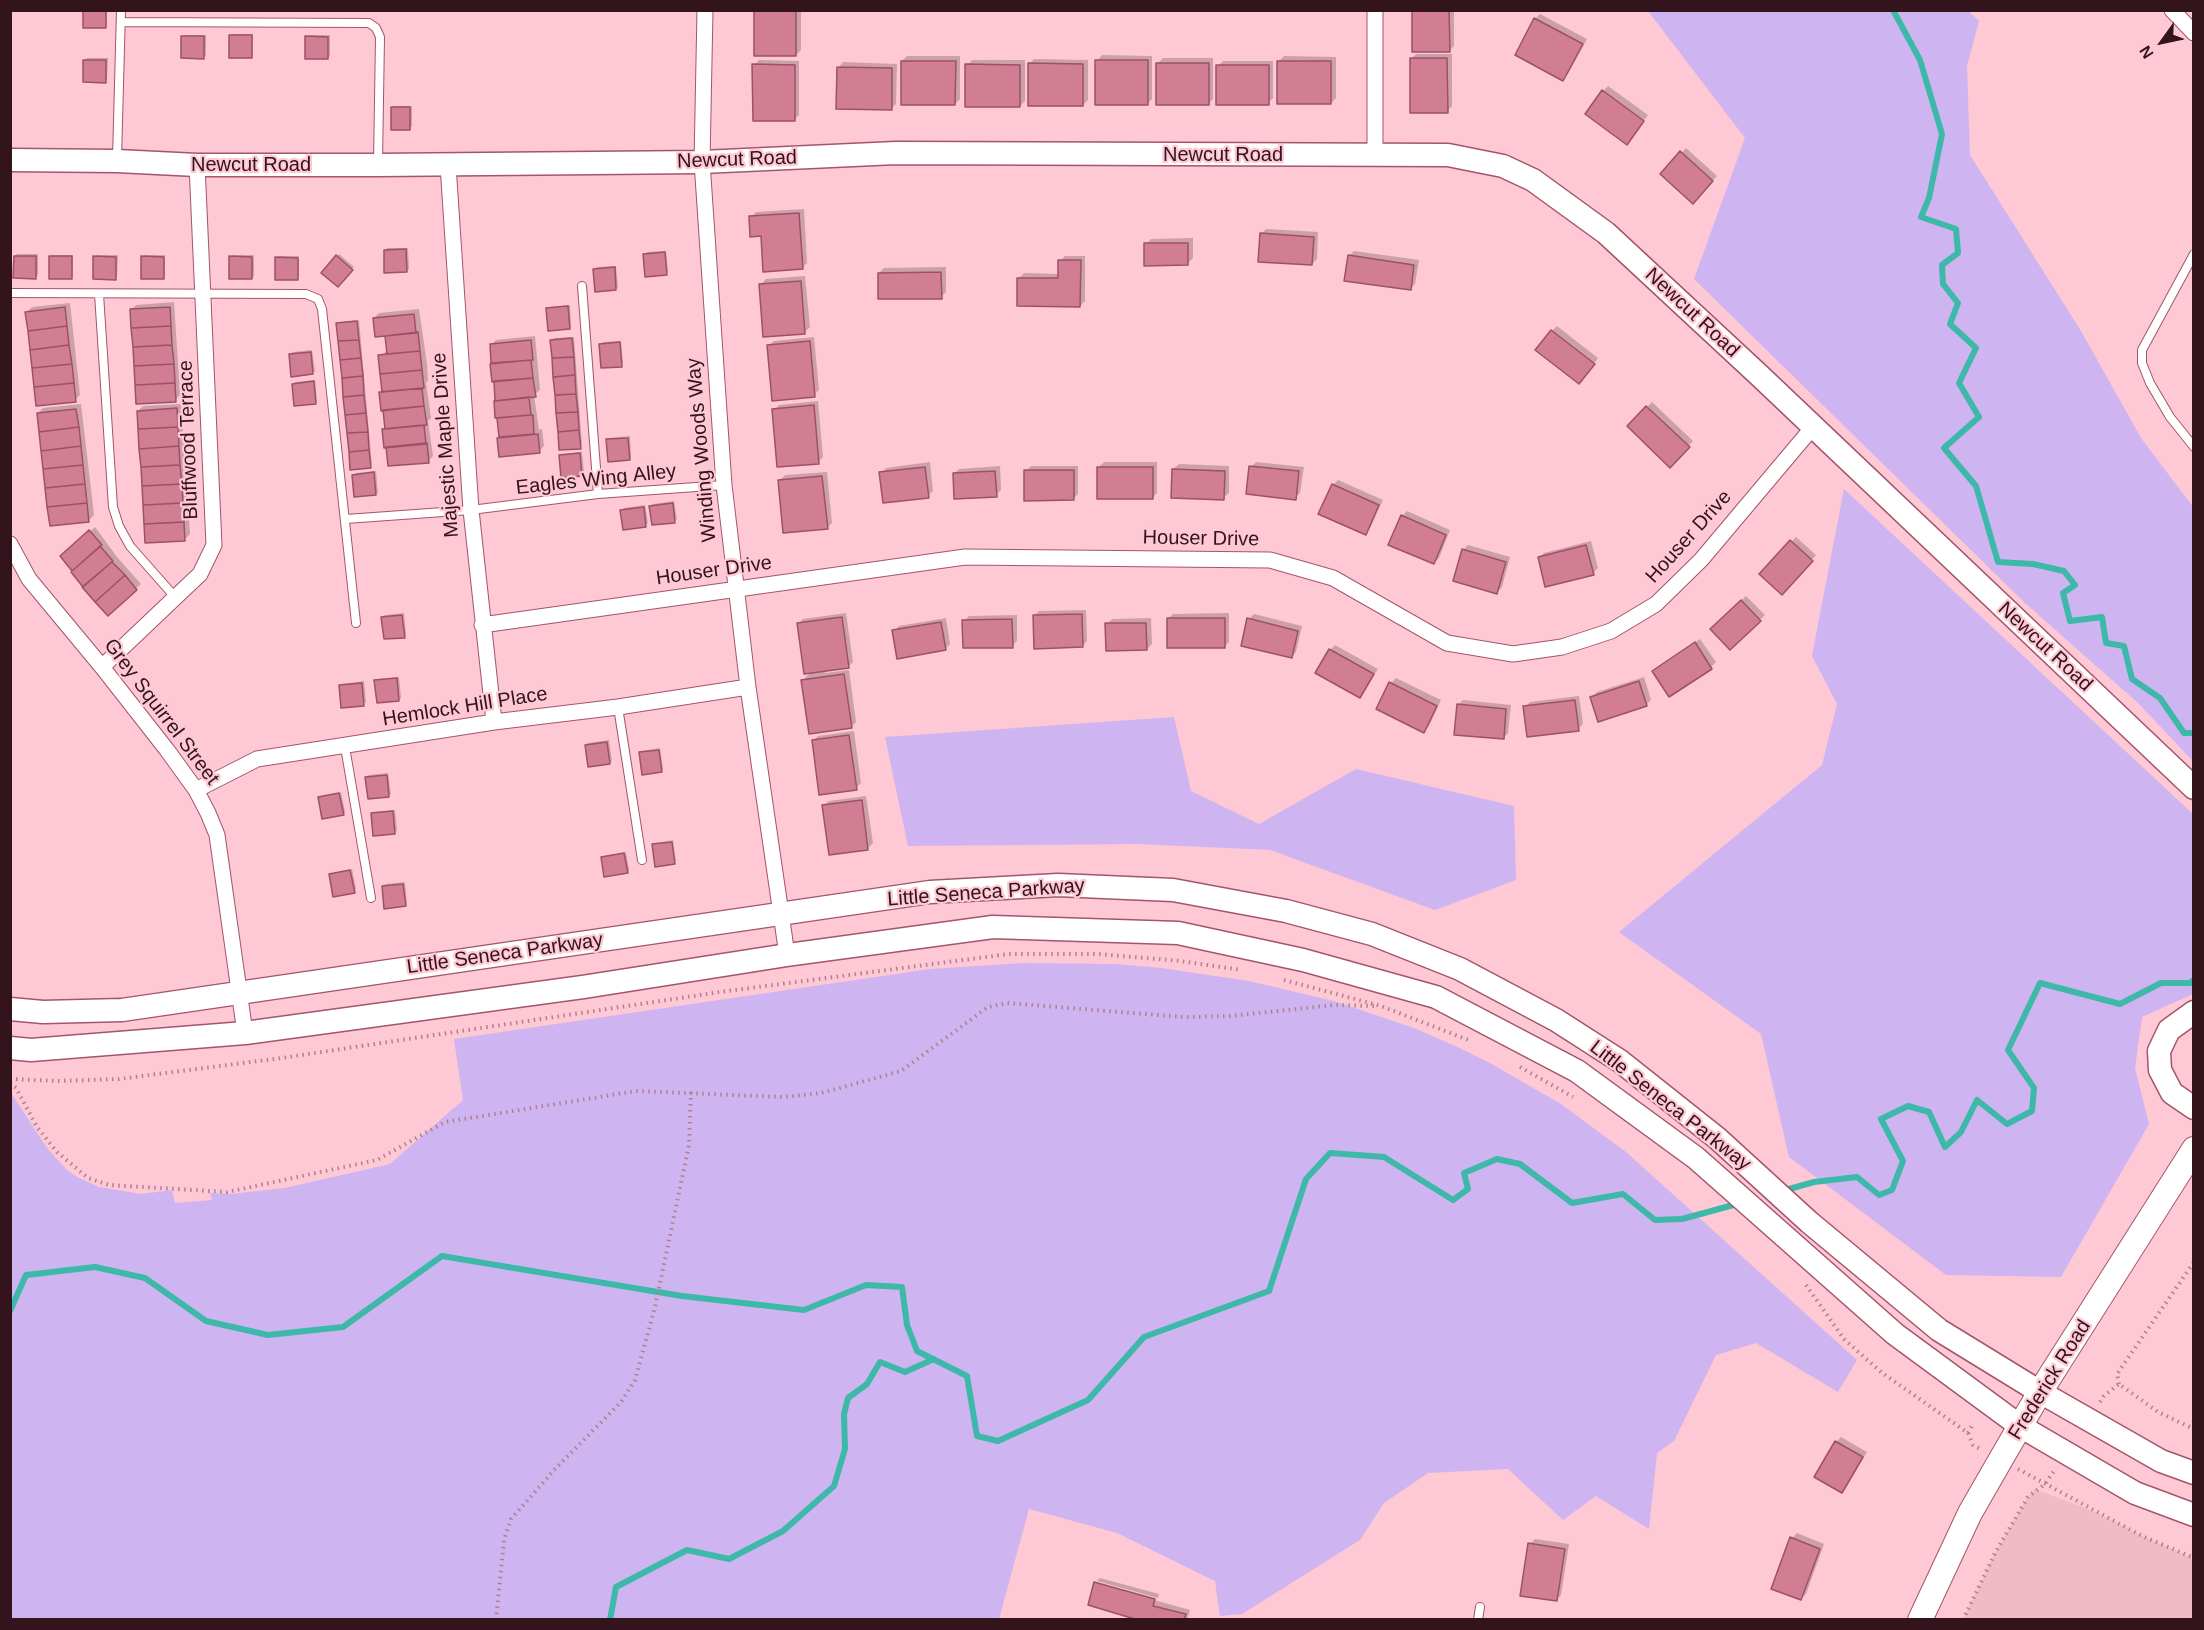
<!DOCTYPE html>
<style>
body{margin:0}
#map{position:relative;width:2204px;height:1630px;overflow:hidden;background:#fec8d4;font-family:Helvetica,sans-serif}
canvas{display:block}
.frame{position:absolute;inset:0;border:12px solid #33131c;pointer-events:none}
.north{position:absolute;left:2132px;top:12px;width:60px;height:60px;-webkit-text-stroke:4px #fec8d4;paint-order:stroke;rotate:237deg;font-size:16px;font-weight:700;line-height:24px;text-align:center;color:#33131c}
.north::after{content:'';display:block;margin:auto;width:21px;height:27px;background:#33131c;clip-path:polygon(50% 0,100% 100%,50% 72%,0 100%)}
</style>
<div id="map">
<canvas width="2204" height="1630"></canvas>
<div class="frame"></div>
<div class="north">N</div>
</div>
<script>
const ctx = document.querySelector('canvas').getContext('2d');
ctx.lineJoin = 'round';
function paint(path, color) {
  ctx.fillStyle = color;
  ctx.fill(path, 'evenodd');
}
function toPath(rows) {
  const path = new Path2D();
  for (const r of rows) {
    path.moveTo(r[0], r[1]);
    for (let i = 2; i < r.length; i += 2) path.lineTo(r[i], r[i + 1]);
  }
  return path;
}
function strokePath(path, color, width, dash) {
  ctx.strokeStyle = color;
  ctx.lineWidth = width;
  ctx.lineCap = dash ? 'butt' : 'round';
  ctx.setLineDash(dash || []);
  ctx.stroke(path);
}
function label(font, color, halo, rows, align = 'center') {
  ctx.font = font + ' Helvetica,sans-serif';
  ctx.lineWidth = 4.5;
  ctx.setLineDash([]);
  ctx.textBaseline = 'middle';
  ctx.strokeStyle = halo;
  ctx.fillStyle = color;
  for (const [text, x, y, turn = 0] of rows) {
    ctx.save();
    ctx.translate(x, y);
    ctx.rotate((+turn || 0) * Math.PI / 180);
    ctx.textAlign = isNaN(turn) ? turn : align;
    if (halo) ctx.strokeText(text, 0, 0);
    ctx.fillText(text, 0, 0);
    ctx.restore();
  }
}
const built = toPath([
 [2035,1489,2098,1513,2142,1536,2193,1558,2193,1619,1963,1620,1995,1553,2028,1497]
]);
const green = toPath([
 [1967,10,1979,21,1967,66,1970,155,2081,331,2141,438,2193,507,2193,761,2138,703,2025,603,1694,279,1745,138,1648,11],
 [1844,489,2193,814,2193,994,2142,1017,2135,1068,2149,1124,2061,1277,1946,1275,1789,1157,1761,1034,1619,932,1822,765,1837,704,1812,656],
 [1174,717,1191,791,1259,824,1356,769,1514,806,1516,880,1435,910,1270,850,1137,844,908,846,885,737],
 [1023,963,1115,964,1161,968,1249,981,1334,1001,1414,1028,1453,1045,1490,1063,1561,1104,1626,1152,1857,1360,1838,1392,1756,1343,1716,1355,1674,1441,1657,1453,1649,1529,1596,1496,1563,1520,1508,1469,1428,1473,1384,1503,1360,1540,1242,1614,1220,1616,1215,1581,1117,1533,1029,1509,999,1619,11,1619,11,1093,47,1148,67,1170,77,1177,99,1187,141,1194,172,1190,175,1203,212,1200,210,1193,231,1194,285,1188,390,1164,463,1100,454,1039,930,969]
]);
const shadow = toPath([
 [85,10,107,10,107,25,105,27],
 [755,10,801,10,801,50,796,55],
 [1413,10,1454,10,1454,46,1449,51],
 [1540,14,1587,39,1568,74,1563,79,1535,19],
 [232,34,253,34,253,54,251,57,230,36],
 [185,35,206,35,206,55,204,57,183,37],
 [309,35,330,35,330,56,328,58,307,37],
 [1416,54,1452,54,1452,106,1447,111,1411,59],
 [1102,55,1152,56,1152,99,1147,104,1097,61],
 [907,56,960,56,960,99,955,104,902,61],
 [1284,56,1336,57,1336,98,1331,103,1279,61],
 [87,58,108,58,107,79,105,81,85,60],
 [1163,58,1213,58,1213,99,1208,104,1158,63],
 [1034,59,1088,60,1088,100,1083,105,1029,64],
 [759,60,799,61,799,115,794,120,754,65],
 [972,60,1025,60,1025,101,1020,106,967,65],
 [1223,61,1273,61,1273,98,1268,103,1218,66],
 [843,62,897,64,896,104,891,109,838,68],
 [1608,86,1648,115,1631,138,1603,91],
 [394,106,412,106,412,126,410,128,392,108],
 [1686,148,1717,176,1693,202,1662,174],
 [804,209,807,263,802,268,762,234,751,217,756,212],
 [1266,229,1318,232,1317,259,1312,264,1261,234],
 [1193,238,1193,258,1188,263,1146,244,1151,239],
 [387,248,408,248,409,269,407,271,385,251],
 [666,251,668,271,666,273,645,254,647,252],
 [1354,251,1419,260,1415,284,1410,289,1349,256],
 [17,254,38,254,38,275,36,277,15,256],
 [339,254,354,267,338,285,323,272],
 [53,255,73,255,73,275,71,277,51,257],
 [97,255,118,255,117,276,115,278,95,257],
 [145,255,165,255,165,276,163,278,143,257],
 [233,255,254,255,254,276,251,278,231,257],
 [279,256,299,256,299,277,297,279,276,258],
 [1065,256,1085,256,1085,301,1080,306,1019,278,1024,273,1060,274,1060,261],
 [616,266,618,287,616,289,595,269,597,267],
 [946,267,946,292,941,297,879,273,884,268],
 [805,276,810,327,805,332,761,284,766,279],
 [174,302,180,395,175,400,131,310,136,305],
 [70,303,80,395,75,400,27,312,32,307],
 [570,305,571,326,569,328,548,309,550,307],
 [419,309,427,364,428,381,426,383,431,418,428,421,433,456,428,461,384,429,386,427,381,393,384,390,380,356,388,350,386,334,374,318,379,313],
 [359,320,372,465,370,467,338,324,340,322],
 [1557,326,1598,358,1584,377,1552,331],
 [535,336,540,390,534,395,539,430,542,429,544,446,539,451,498,438,500,436,491,345,496,340],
 [574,337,582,445,580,447,552,340,554,338],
 [814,337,819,390,814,395,768,346,774,341],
 [621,341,623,363,621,365,601,344,603,342],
 [312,350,315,371,312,373,291,354,293,352],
 [315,380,317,401,315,403,293,384,295,382],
 [818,401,823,457,818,462,774,410,779,405],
 [1652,402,1693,441,1670,466,1629,426],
 [81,404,94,515,89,520,38,413,43,408],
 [181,404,190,534,185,539,138,411,143,406],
 [630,436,631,457,629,459,608,440,610,438],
 [582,452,584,473,582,475,561,456,563,454],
 [930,462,933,491,928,496,881,473,886,468],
 [1104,462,1157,462,1157,493,1152,498,1099,467],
 [1256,462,1304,467,1300,493,1295,498,1251,467],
 [1179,464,1229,466,1229,493,1223,498,1173,469],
 [1000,466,1001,490,996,495,954,474,959,469],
 [1031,466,1078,466,1078,494,1073,499,1026,471],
 [376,471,378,492,376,494,354,475,356,473],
 [827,472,832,523,827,528,780,480,785,475],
 [1338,480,1383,500,1370,528,1365,533,1333,485],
 [674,501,677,519,674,521,651,506,653,504],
 [645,505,648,523,645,525,622,510,624,508],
 [1407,511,1450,530,1439,558,1434,563,1402,516],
 [95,527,117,557,141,584,108,614,62,557],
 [1796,537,1816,555,1782,593,1761,574],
 [1591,541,1598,568,1593,573,1539,558,1544,553],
 [1468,545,1510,557,1502,587,1497,592,1463,550],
 [1746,596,1765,615,1730,648,1712,629],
 [1086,610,1087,641,1082,646,1034,616,1039,611],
 [404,613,406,634,404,636,383,617,385,615],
 [846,613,853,662,848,667,825,670,825,673,849,670,856,722,851,727,803,680,811,672,798,624,803,619],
 [1229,613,1229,642,1224,647,1168,619,1173,614],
 [1254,614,1302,626,1296,652,1291,657,1249,619],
 [1017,615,1017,641,1012,646,964,621,969,616],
 [946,618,950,644,945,649,894,631,899,626],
 [1151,618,1152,644,1147,649,1107,624,1112,619],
 [1700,639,1716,662,1711,667,1654,671],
 [1335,645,1378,669,1360,696,1330,650],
 [399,677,401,698,399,700,376,681,378,679],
 [1644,677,1651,700,1646,705,1592,697,1597,692],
 [1396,678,1441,700,1429,726,1424,731,1378,708,1391,683],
 [364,681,366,702,363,704,341,686,343,684],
 [1579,696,1583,724,1578,729,1525,707,1530,702],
 [1463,700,1511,705,1508,733,1503,738,1458,705],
 [854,731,861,783,856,788,813,741,818,736],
 [609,740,612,761,610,763,586,745,588,743],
 [660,748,663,769,661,771,640,753,642,751],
 [388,773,391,794,388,796,367,777,369,775],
 [341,792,345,812,343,814,319,797],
 [866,796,873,843,868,848,824,806,829,801],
 [395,810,397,830,395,833,373,814,375,812],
 [673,840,676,861,674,863,654,845,656,843],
 [626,852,629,870,627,872,603,858],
 [352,869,356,889,354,891,331,874],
 [405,882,407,903,405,905,383,886,386,884],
 [1841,1437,1867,1452,1847,1486,1842,1491,1836,1442],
 [1797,1533,1824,1544,1806,1594,1801,1599,1792,1538],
 [1535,1539,1569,1544,1561,1595,1556,1600,1530,1544],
 [1100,1578,1159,1594,1158,1598,1097,1581],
 [1097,1581,1097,1584,1190,1610,1187,1620,1143,1620,1089,1604]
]);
const stream = toPath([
 [1893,10,1920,60,1942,134,1929,198,1921,217,1956,229,1958,253,1942,265,1943,284,1958,303,1950,324,1976,348,1959,383,1979,417,1944,448,1976,486,1998,562,2033,564,2064,571,2075,585,2063,593,2070,621,2102,617,2106,643,2124,646,2132,679,2160,698,2184,733,2194,733],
 [1782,1191,1814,1182,1857,1177,1879,1195,1892,1190,1903,1161,1881,1119,1908,1106,1929,1112,1945,1147,1961,1132,1977,1100,2007,1124,2032,1111,2034,1088,2008,1050,2040,983,2120,1004,2161,983,2190,983,2194,980],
 [10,1311,26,1275,95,1267,145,1278,206,1321,268,1335,343,1327,442,1256,682,1296,804,1310,866,1285,902,1287,907,1325,917,1351,967,1376,977,1436,998,1441,1088,1400,1144,1337,1269,1291,1306,1179,1330,1153,1384,1157,1453,1200,1468,1189,1464,1173,1497,1159,1520,1164,1572,1203,1623,1194,1655,1220,1682,1219,1737,1204],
 [610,1620,616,1587,687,1550,729,1559,783,1531,834,1486,845,1449,844,1414,848,1398,867,1384,880,1362,905,1372,934,1359]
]);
const building = toPath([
 [83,10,106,10,106,28,83,28,83,10],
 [754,10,796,10,796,56,754,56,754,10],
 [1412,10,1449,10,1450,52,1412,52,1412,10],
 [1534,18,1583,44,1563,81,1515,55,1534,18],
 [229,35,252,35,252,58,229,58,229,35],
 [181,36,204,36,204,59,181,58,181,36],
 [305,36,328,37,328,59,305,59,305,36],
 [1410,58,1447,58,1448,113,1410,113,1410,58],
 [83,60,106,60,106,83,83,82,83,60],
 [1095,60,1148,60,1148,105,1095,105,1095,60],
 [901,61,956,61,955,105,901,105,901,61],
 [1277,61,1331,61,1331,104,1277,104,1277,61],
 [1028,63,1083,64,1083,106,1028,106,1028,63],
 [1156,63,1209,63,1209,105,1156,105,1156,63],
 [752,64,795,65,795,121,753,121,752,64],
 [965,64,1020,65,1020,107,965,107,965,64],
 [1216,65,1269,65,1269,105,1216,105,1216,65],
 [837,67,892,68,892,110,836,109,837,67],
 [1602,90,1644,121,1627,145,1585,114,1602,90],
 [391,107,410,107,410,130,391,130,391,107],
 [1680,151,1713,181,1693,204,1660,174,1680,151],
 [799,213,803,269,763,272,761,236,750,237,749,216,799,213],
 [1260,233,1314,237,1312,265,1258,262,1260,233],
 [1144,243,1188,243,1188,265,1144,266,1144,243],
 [406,249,407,272,384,273,384,250,406,249],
 [665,252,667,275,645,277,643,254,665,252],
 [336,255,353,270,338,287,321,273,336,255],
 [1348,255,1414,265,1411,290,1344,281,1348,255],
 [14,256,36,256,36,279,13,278,14,256],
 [49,256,72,256,72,279,49,279,49,256],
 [93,256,116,257,116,280,93,279,93,256],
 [141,256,164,257,164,279,141,279,141,256],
 [229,256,252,257,252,279,229,279,229,256],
 [275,257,298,258,298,280,275,280,275,257],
 [1058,260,1081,260,1080,307,1017,306,1017,278,1058,278,1058,260],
 [615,267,616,290,595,292,593,269,615,267],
 [941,272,942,299,878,299,878,273,941,272],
 [801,281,805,334,763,337,759,284,801,281],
 [568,306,570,329,548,331,546,308,568,306],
 [65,307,67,326,28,331,25,312,65,307],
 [170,307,171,326,131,328,130,309,170,307],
 [414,314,416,333,375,337,373,318,414,314],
 [357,321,359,340,338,341,336,323,357,321],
 [67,326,69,345,30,350,28,331,67,326],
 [171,326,172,345,133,347,131,328,171,326],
 [1551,330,1595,364,1579,384,1535,350,1551,330],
 [418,332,420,351,387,354,385,336,418,332],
 [572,338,574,357,552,358,550,340,572,338],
 [359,340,361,358,340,360,338,341,359,340],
 [531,340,533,360,491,363,490,344,531,340],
 [810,341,815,397,772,401,767,345,810,341],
 [620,342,622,367,601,368,599,344,620,342],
 [69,345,72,364,32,368,30,350,69,345],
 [172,345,174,364,134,366,133,347,172,345],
 [420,351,422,370,380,374,378,355,420,351],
 [311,352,313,374,291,377,289,354,311,352],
 [574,357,575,375,553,377,552,358,574,357],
 [361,358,363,376,342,378,340,360,361,358],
 [531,360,533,378,492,382,490,364,531,360],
 [72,364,74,383,34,387,32,368,72,364],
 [174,364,175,383,135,385,134,366,174,364],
 [422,370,424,388,382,392,380,374,422,370],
 [575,375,576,394,555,395,553,377,575,375],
 [363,376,364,395,343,397,342,378,363,376],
 [533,378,536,397,495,401,494,381,533,378],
 [314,381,316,404,294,406,292,384,314,381],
 [74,383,76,402,36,406,34,387,74,383],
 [175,383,176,402,136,404,135,385,175,383],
 [422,388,424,406,381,411,379,392,422,388],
 [576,394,578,412,556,413,555,395,576,394],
 [364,395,366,413,345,415,343,397,364,395],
 [529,397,531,415,495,418,494,401,529,397],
 [814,405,819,464,777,467,772,409,814,405],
 [424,406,427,425,385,429,383,410,424,406],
 [1646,406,1690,447,1670,468,1627,426,1646,406],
 [177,408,178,427,138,429,137,411,177,408],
 [76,409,79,427,39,432,37,413,76,409],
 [578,412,579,430,558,432,556,413,578,412],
 [366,413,368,432,347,433,345,415,366,413],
 [531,415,533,415,534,434,499,437,497,418,531,415],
 [424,425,426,444,384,448,382,429,424,425],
 [79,427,81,446,41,451,39,432,79,427],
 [178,427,179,446,139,449,138,429,178,427],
 [579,430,581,449,559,450,558,432,579,430],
 [368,432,369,450,349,452,347,433,368,432],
 [538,434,540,453,499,457,497,438,538,434],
 [628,438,630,460,608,462,606,439,628,438],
 [427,443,429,463,388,466,386,447,427,443],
 [81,446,83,465,43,469,41,451,81,446],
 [179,446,180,465,141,467,139,449,179,446],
 [369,450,371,468,350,470,349,452,369,450],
 [580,453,582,476,561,478,559,455,580,453],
 [83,465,85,484,45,488,43,469,83,465],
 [180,465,182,484,142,486,141,467,180,465],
 [1249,466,1299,471,1296,500,1246,494,1249,466],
 [925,467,929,498,883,503,879,472,925,467],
 [1097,467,1153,467,1153,499,1097,499,1097,467],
 [1172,469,1225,471,1224,500,1171,498,1172,469],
 [1024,470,1074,470,1074,500,1024,501,1024,470],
 [995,471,997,497,954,499,953,473,995,471],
 [374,472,376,495,354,497,352,475,374,472],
 [822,476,828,529,783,533,778,480,822,476],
 [85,484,87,503,47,507,45,488,85,484],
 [182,484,183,503,143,505,142,486,182,484],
 [1332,484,1379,505,1366,535,1318,514,1332,484],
 [87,503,89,522,50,526,47,507,87,503],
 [183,503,184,522,144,524,143,505,183,503],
 [673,503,675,523,652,525,649,506,673,503],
 [644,507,646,527,623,530,620,510,644,507],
 [1401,515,1446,535,1434,564,1388,545,1401,515],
 [184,522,185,541,145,543,144,524,184,522],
 [89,530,102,545,72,571,60,556,89,530],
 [1790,540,1813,561,1782,595,1759,574,1790,540],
 [1586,545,1594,575,1545,587,1538,557,1586,545],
 [100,546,113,561,83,587,71,572,100,546],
 [1462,549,1506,562,1497,594,1453,581,1462,549],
 [112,562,125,575,95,602,82,587,112,562],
 [125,575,137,590,108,616,95,602,125,575],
 [1741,600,1761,621,1730,650,1710,629,1741,600],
 [1082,614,1083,647,1034,649,1033,615,1082,614],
 [402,615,405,638,384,639,381,617,402,615],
 [842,617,849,668,804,674,797,623,842,617],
 [1167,618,1225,618,1225,648,1167,648,1167,618],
 [1247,618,1298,631,1292,658,1241,646,1247,618],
 [1012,619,1013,648,963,648,962,620,1012,619],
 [941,622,946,650,897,659,892,630,941,622],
 [1105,623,1146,623,1147,650,1106,651,1105,623],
 [1695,642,1712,669,1669,697,1652,671,1695,642],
 [1329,649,1374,674,1360,698,1315,673,1329,649],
 [844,674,852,728,809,734,801,680,844,674],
 [397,678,399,701,377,703,374,680,397,678],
 [1639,681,1647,706,1598,722,1590,697,1639,681],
 [1389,682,1437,706,1424,733,1376,709,1389,682],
 [362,683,364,706,341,708,339,685,362,683],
 [1575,700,1579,731,1527,737,1523,706,1575,700],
 [1457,704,1506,709,1504,739,1454,735,1457,704],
 [849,735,857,790,819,795,812,740,849,735],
 [607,742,610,764,588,767,585,745,607,742],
 [659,750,662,772,642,775,639,752,659,750],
 [387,775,389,797,368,799,365,777,387,775],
 [339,793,344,815,322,819,318,797,339,793],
 [862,800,868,850,829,855,822,805,862,800],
 [393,811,395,834,373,836,371,813,393,811],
 [672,842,675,864,655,867,652,844,672,842],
 [624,853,628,873,604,877,601,857,624,853],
 [350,870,355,893,333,897,329,874,350,870],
 [403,884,406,906,384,909,382,886,403,884],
 [1835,1441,1863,1457,1842,1493,1814,1477,1835,1441],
 [1790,1537,1820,1549,1801,1600,1771,1589,1790,1537],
 [1528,1543,1565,1549,1557,1601,1520,1596,1528,1543],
 [1094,1582,1155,1599,1153,1606,1186,1614,1184,1620,1138,1620,1088,1605,1094,1582]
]);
const path = toPath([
 [1284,980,1381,1006,1471,1041],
 [1520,1067,1573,1097],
 [10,1079,57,1081,119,1079,282,1058,720,992,1009,954,1098,954,1180,961,1242,970],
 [10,1083,16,1088,37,1127,57,1152,88,1178,109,1185,227,1192,377,1160,445,1122,636,1091,784,1097,821,1093,901,1071,988,1007,1007,1003,1183,1017,1230,1016,1335,1005,1374,1006],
 [1806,1285,1844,1339,1881,1372,1968,1433,1973,1445,1982,1450],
 [2119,1384,2117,1374,2194,1262],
 [2100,1402,2104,1396,2119,1384,2158,1412,2194,1429],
 [1968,1433,1973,1424],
 [2018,1469,2142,1536,2194,1558],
 [496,1620,504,1540,511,1519,555,1469,621,1402,635,1380,655,1307,689,1145,691,1092],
 [1963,1620,1995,1553,2028,1497,2045,1484,2056,1468]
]);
const lane = toPath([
 [121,22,369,23,376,28,380,37,378,162],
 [117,159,121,10],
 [2194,254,2142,350,2142,363,2150,383,2170,417,2194,447],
 [582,286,598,494],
 [10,293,306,294,318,299,322,309,356,623],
 [99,294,113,507,119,526,130,546,175,597],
 [346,519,471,510,598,494,724,485],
 [618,707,642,860],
 [345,747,371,898],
 [1478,1620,1480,1607]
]);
const street = toPath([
 [705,10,702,162,724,485,748,687,787,955],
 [2172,10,2194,33],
 [1375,155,1375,10],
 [448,165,471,510,494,722],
 [10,544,29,579,102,667,167,750,196,790,208,813,217,835,245,1033],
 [482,625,965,557,1270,560,1333,578,1447,643,1513,654,1562,647,1611,631,1656,604,1701,560,1813,427],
 [102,667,200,574,214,545,197,165],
 [196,790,257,759,494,722,618,707,748,687]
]);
const secondary = toPath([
 [10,160,117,161,197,165,378,165,702,162,896,153,1448,155,1503,166,1533,180,1606,233,1760,376,2194,788],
 [10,1009,43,1012,122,1010,930,892,1058,885,1173,890,1286,911,1372,934,1460,969,1556,1020,1620,1061,1717,1138,1809,1222,1939,1330,2040,1392,2161,1461,2194,1473],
 [2194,1012,2169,1030,2159,1051,2160,1070,2172,1093,2194,1108],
 [10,1048,31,1050,245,1033,583,987,787,955,993,927,1178,933,1303,960,1436,997,1577,1071,1696,1158,1895,1334,2020,1426,2135,1493,2194,1515]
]);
const primary = toPath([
 [1920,1620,1970,1513,2001,1459,2040,1392,2194,1149]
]);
const streetNames = [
 ["Newcut Road",1223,155],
 ["Newcut Road",737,160,-2],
 ["Newcut Road",251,165],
 ["Newcut Road",1692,313,43],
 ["Bluffwood Terrace",189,440,-92],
 ["Majestic Maple Drive",446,445,-94],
 ["Winding Woods Way",702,450,-95],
 ["Eagles Wing Alley",596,480,-6],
 ["Houser Drive",1689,537,-48],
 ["Houser Drive",1201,539,1],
 ["Houser Drive",714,571,-8],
 ["Newcut Road",2045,647,43],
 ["Hemlock Hill Place",465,707,-9],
 ["Grey Squirrel Street",161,712,53],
 ["Little Seneca Parkway",986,893,-4],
 ["Little Seneca Parkway",505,954,-8],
 ["Little Seneca Parkway",1670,1106,38],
 ["Frederick Road",2050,1380,-58]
];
paint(built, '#f2b9c6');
paint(green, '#ceb5f1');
paint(shadow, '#0003');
strokePath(stream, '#3db8a9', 6);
paint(building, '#d17e94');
strokePath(building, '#9d5066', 1.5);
strokePath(lane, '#a3556b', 10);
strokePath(street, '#a3556b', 17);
strokePath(secondary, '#a3556b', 25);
strokePath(primary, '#a3556b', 26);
strokePath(path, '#af818c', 4, [1.5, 4.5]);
strokePath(lane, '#fff', 8);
strokePath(street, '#fff', 15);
strokePath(secondary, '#fff', 22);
strokePath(primary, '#fff', 24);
label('20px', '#33131c', '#fec8d4', streetNames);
</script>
